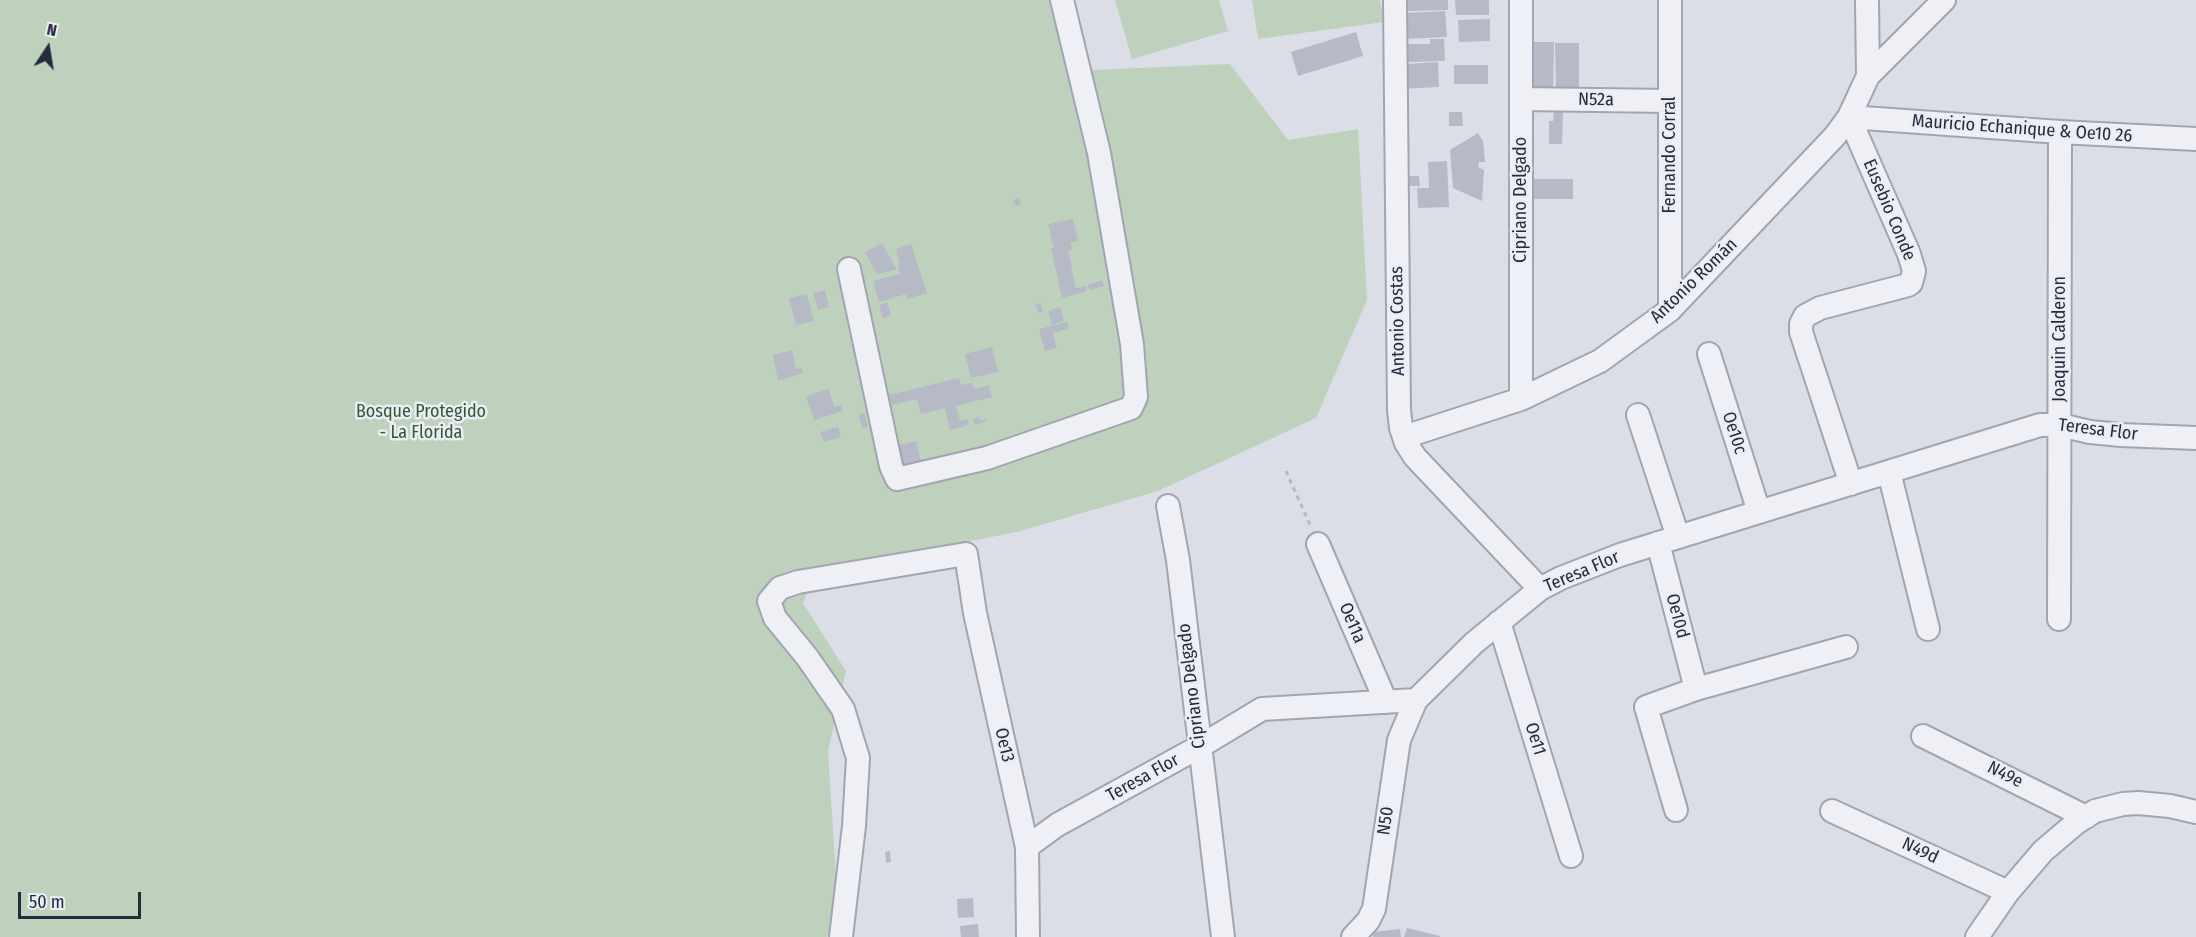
<!DOCTYPE html>
<meta charset="utf-8">
<style>
body{margin:0}
#map{position:relative;width:2196px;height:937px;overflow:hidden;background:#dcdee7;font-family:"Fira Sans Condensed",sans-serif}
canvas{display:block}
.north{position:absolute;left:18px;top:18px;width:60px;height:60px;-webkit-text-stroke:4px #ebedf4;paint-order:stroke;rotate:12deg;font-size:16px;font-weight:700;line-height:24px;text-align:center;color:#262a3d}
.north::after{content:'';display:block;margin:auto;width:21px;height:27px;background:#262a3d;clip-path:polygon(50% 0,100% 100%,50% 72%,0 100%)}
.scale{position:absolute;left:18px;top:892px;width:123px;height:27px;box-sizing:border-box;border:3px solid #262a3d;border-top:0;padding-left:8px;font-size:18px;line-height:21px;white-space:nowrap;color:#262a3d;-webkit-text-stroke:4px #ebedf4;paint-order:stroke}
</style>
<div id="map">
<canvas width="2196" height="937"></canvas>
<div class="north">N</div>
<div class="scale">50 m</div>
</div>
<script>
const ctx = document.querySelector('canvas').getContext('2d');
ctx.lineJoin = 'round';
function paint(path, color) {
  ctx.fillStyle = color;
  ctx.fill(path, 'evenodd');
}
function toPath(rows) {
  const path = new Path2D();
  for (const r of rows) {
    path.moveTo(r[0], r[1]);
    for (let i = 2; i < r.length; i += 2) path.lineTo(r[i], r[i + 1]);
  }
  return path;
}
function strokePath(path, color, width, dash) {
  ctx.strokeStyle = color;
  ctx.lineWidth = width;
  ctx.lineCap = dash ? 'butt' : 'round';
  ctx.setLineDash(dash || []);
  ctx.stroke(path);
}
function label(font, color, halo, rows, align = 'center') {
  ctx.font = font + ' "Fira Sans Condensed",sans-serif';
  ctx.lineWidth = 5;
  ctx.setLineDash([]);
  ctx.textBaseline = 'middle';
  ctx.strokeStyle = halo;
  ctx.fillStyle = color;
  for (const [text, x, y, turn = 0] of rows) {
    ctx.save();
    ctx.translate(x, y);
    ctx.rotate((+turn || 0) * Math.PI / 180);
    ctx.textAlign = isNaN(turn) ? turn : align;
    if (halo) ctx.strokeText(text, 0, 0);
    ctx.fillText(text, 0, 0);
    ctx.restore();
  }
}
const green = toPath([
 [0,0,1073,0,1092,70,1230,64,1288,140,1358,129,1367,300,1316,418,1158,491,1017,532,816,571,803,603,846,671,828,751,837,893,827,937,0,937],
 [1115,0,1219,0,1228,31,1132,59],
 [1252,0,1380,0,1384,22,1258,39]
]);
const building = toPath([
 [1408,0,1448,0,1448,10,1408,11],
 [1455,0,1489,0,1489,15,1456,15],
 [1445,11,1447,37,1404,39,1403,32,1407,32,1405,13],
 [1490,19,1490,41,1459,42,1458,20],
 [1356,32,1363,56,1298,76,1291,52],
 [1430,39,1444,39,1445,61,1407,62,1407,44,1430,44],
 [1528,42,1554,42,1553,90,1527,90],
 [1555,43,1579,43,1579,90,1556,90],
 [1438,62,1439,87,1400,89,1399,81,1408,81,1407,64],
 [1454,65,1488,65,1488,84,1454,84],
 [1554,111,1563,112,1562,144,1549,144,1549,121,1553,121],
 [1449,112,1462,112,1463,126,1449,126],
 [1478,133,1483,141,1485,162,1479,162,1478,167,1484,170,1482,201,1453,188,1450,150],
 [1447,161,1449,207,1418,208,1417,188,1429,188,1428,162],
 [1409,176,1419,176,1420,186,1410,186],
 [1533,179,1573,179,1573,199,1534,199],
 [1019,198,1021,204,1016,206,1013,201],
 [1073,219,1078,241,1070,243,1072,249,1068,251,1072,267,1071,268,1076,288,1086,286,1087,291,1062,298,1051,248,1054,248,1048,224],
 [882,243,896,268,895,270,877,274,865,252],
 [911,244,927,293,907,299,906,294,879,302,873,281,900,274,898,267,900,266,896,249],
 [1102,280,1104,286,1090,290,1088,285],
 [825,290,829,307,818,310,813,293],
 [807,294,814,321,796,325,789,298],
 [887,302,891,315,883,318,879,305],
 [1040,303,1043,311,1039,313,1035,305],
 [1060,307,1064,321,1052,325,1048,311],
 [1067,322,1069,328,1053,333,1057,348,1045,351,1039,329],
 [992,347,998,372,971,378,965,354],
 [792,350,796,369,801,368,803,373,778,381,773,355],
 [959,378,961,385,972,383,974,389,989,385,992,397,956,406,960,421,967,419,969,425,950,430,945,408,921,414,917,399,891,405,889,395],
 [829,389,834,407,841,405,843,411,814,420,806,396],
 [864,413,868,426,862,428,859,414],
 [979,417,980,421,985,419,986,421,975,425,973,419],
 [838,427,841,437,824,442,820,432],
 [916,441,923,468,903,473,897,446],
 [890,851,891,862,886,863,885,852],
 [973,898,974,917,958,918,957,899],
 [978,924,979,937,961,937,960,926],
 [1407,928,1440,936,1440,937,1404,937],
 [1400,929,1401,937,1373,937,1373,932]
]);
const path = toPath([
 [1286,471,1311,527]
]);
const minor = toPath([
 [1395,0,1399,410,1401,428,1406,443,1415,457,1540,589],
 [1868,76,1944,0],
 [1521,99,1670,101],
 [1849,117,1909,254,1914,271,1911,283,1908,285,1820,308,1805,316,1801,324,1801,332,1851,484],
 [1849,117,2060,132,2196,139],
 [849,269,891,466,897,479,987,458,1131,408,1136,397,1132,344,1099,153,1062,0],
 [1670,310,1670,0],
 [1709,354,1759,512],
 [1521,399,1521,0],
 [1638,415,1678,537],
 [1404,437,1521,399,1600,361,1670,310,1835,136,1849,117,1868,76,1867,0],
 [1889,472,1928,629],
 [1168,506,1178,560,1223,937],
 [1658,543,1696,689],
 [1318,544,1386,702],
 [2059,619,2060,132],
 [1499,622,1571,856],
 [1923,736,2086,817],
 [1676,810,1646,707,1696,689,1846,647],
 [1832,811,2008,892],
 [1027,847,1057,825,1199,747,1262,709,1416,700],
 [841,937,854,826,858,758,843,709,807,657,775,618,769,601,780,588,798,582,966,554,975,613,1027,847,1028,937],
 [1353,937,1368,921,1374,909,1399,740,1416,700,1474,643,1540,589,1561,578,1620,555,2040,425,2060,425,2090,432,2121,435,2196,438],
 [1977,937,2008,892,2043,851,2076,823,2095,811,2123,804,2138,803,2170,806,2196,812]
]);
const streetNames = [
 ["N52a",1596,100,1],
 ["Mauricio Echanique & Oe10 26",2022,129,4],
 ["Fernando Corral",1670,155,-90],
 ["Cipriano Delgado",1521,200,-90],
 ["Eusebio Conde",1889,210,67],
 ["Antonio Román",1694,281,-44],
 ["Antonio Costas",1398,321,-91],
 ["Joaquin Calderon",2060,339,-90],
 ["Teresa Flor",2098,430,7],
 ["Oe10c",1734,433,72],
 ["Teresa Flor",1582,572,-23],
 ["Oe10d",1677,616,75],
 ["Oe11a",1352,623,67],
 ["Cipriano Delgado",1192,686,-97],
 ["Oe11",1535,739,73],
 ["Oe13",1004,745,77],
 ["N49e",2005,775,27],
 ["Teresa Flor",1143,778,-29],
 ["N50",1386,821,-82],
 ["N49d",1920,851,25]
];
const parkNames = [
 ["Bosque Protegido",421,412],
 ["- La Florida",421,433]
];
paint(green, '#bed1bd');
paint(building, '#b6b9c6');
strokePath(minor, '#a2a4b1', 26);
strokePath(path, '#b7b9c1', 3, [4.5, 4.5]);
strokePath(minor, '#eff0f5', 22);
label('18px', '#262a3d', '#ebedf4', streetNames);
label('18px', '#335933', '#ebedf4', parkNames);
</script>
